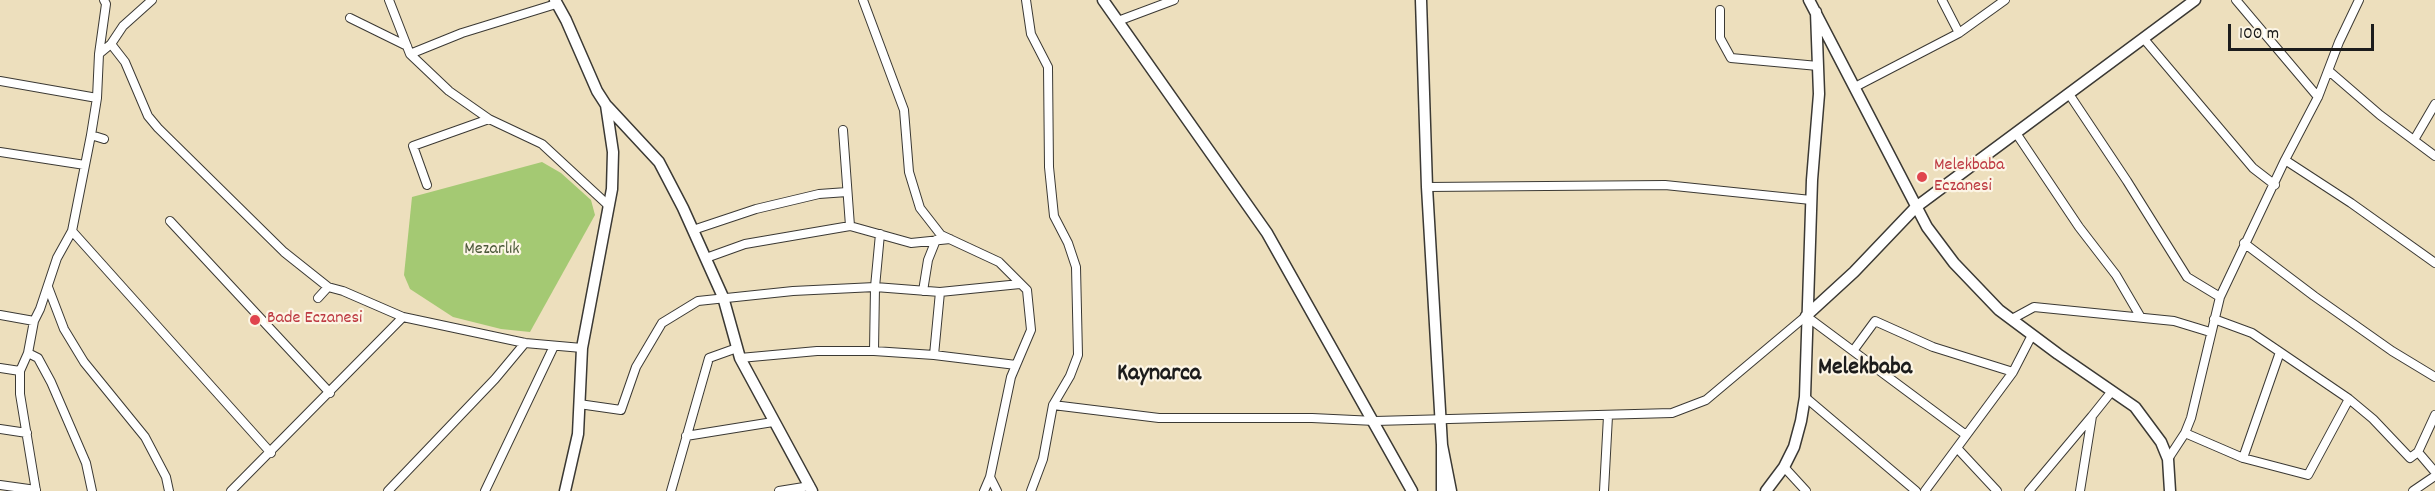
<!DOCTYPE html>
<meta charset="utf-8">
<style>
body{margin:0}
#map{position:relative;width:2435px;height:491px;overflow:hidden;background:#eddfbd;font-family:Dekko,sans-serif}
canvas{display:block}
.scale{position:absolute;left:2228px;top:24px;width:146px;height:27px;box-sizing:border-box;border:3px solid #1c1c1c;border-top:0;padding-left:8px;font-size:18px;line-height:21px;white-space:nowrap;color:#1c1c1c;-webkit-text-stroke:4px #fcf5e5;paint-order:stroke}
</style>
<div id="map">
<canvas width="2435" height="491"></canvas>
<div class="scale">100 m</div>
</div>
<script>
const ctx = document.querySelector('canvas').getContext('2d');
ctx.lineJoin = 'round';
function paint(path, color) {
  ctx.fillStyle = color;
  ctx.fill(path, 'evenodd');
}
function toPath(rows) {
  const path = new Path2D();
  for (const r of rows) {
    path.moveTo(r[0], r[1]);
    for (let i = 2; i < r.length; i += 2) path.lineTo(r[i], r[i + 1]);
  }
  return path;
}
function strokePath(path, color, width, dash) {
  ctx.strokeStyle = color;
  ctx.lineWidth = width;
  ctx.lineCap = dash ? 'butt' : 'round';
  ctx.setLineDash(dash || []);
  ctx.stroke(path);
}
function label(font, color, halo, rows, align = 'center') {
  ctx.font = font + ' Dekko,sans-serif';
  ctx.lineWidth = 4.5;
  ctx.setLineDash([]);
  ctx.textBaseline = 'middle';
  ctx.strokeStyle = halo;
  ctx.fillStyle = color;
  for (const [text, x, y, turn = 0] of rows) {
    ctx.save();
    ctx.translate(x, y);
    ctx.rotate((+turn || 0) * Math.PI / 180);
    ctx.textAlign = isNaN(turn) ? turn : align;
    if (halo) ctx.strokeText(text, 0, 0);
    ctx.fillText(text, 0, 0);
    ctx.restore();
  }
}
const green = toPath([
 [542,162,561,173,591,200,595,215,530,332,501,329,453,317,410,289,404,275,412,197]
]);
const street = toPath([
 [389,0,410,54,449,91,489,119,542,144,609,206],
 [863,0,904,110,909,172,920,208,941,235,999,262,1027,290,1031,330,1011,377,990,477,984,491],
 [1026,0,1031,34,1048,67,1049,167,1054,216,1068,243,1076,267,1078,355,1070,376,1053,405,1043,459,1031,491],
 [1942,0,1959,33],
 [2236,0,2318,97],
 [2359,0,2339,42,2318,97,2285,160,2351,203,2435,263],
 [1720,10,1720,38,1731,58,1818,66],
 [350,18,407,46],
 [1118,21,1174,0],
 [2144,39,2253,168,2275,185],
 [111,44,125,62,148,116,158,128,284,252,328,287,343,291,403,317],
 [99,54,106,4,104,0],
 [410,54,462,33,556,4],
 [2329,71,2380,115,2435,156],
 [0,81,97,98],
 [1855,87,1959,33,2005,0],
 [2069,94,2127,181,2187,277,2220,297],
 [843,130,850,226],
 [2016,133,2079,227,2116,275,2140,316],
 [91,135,104,139],
 [2414,140,2435,104],
 [0,152,85,165],
 [427,185,413,146,489,119],
 [1427,187,1665,185,1811,200],
 [170,221,330,393],
 [693,230,756,209,819,194,847,192],
 [72,231,271,453],
 [2244,243,2314,296,2392,351,2435,377],
 [706,258,745,244,850,226,911,243,950,239],
 [48,287,64,329,84,362,145,437,166,477,169,491],
 [923,291,928,260,936,240],
 [940,292,934,355,1016,365],
 [318,298,328,287],
 [0,315,34,321],
 [2012,319,2034,307,2174,321,2210,332],
 [2214,319,2252,333,2280,352,2243,458],
 [874,351,875,287,880,234],
 [1853,351,1875,321,1933,347,2013,372],
 [2280,352,2349,399],
 [28,353,20,371,20,394,36,491],
 [740,358,817,351,874,351,934,355],
 [0,368,20,371],
 [1805,397,1916,491],
 [579,404,621,410,636,367,662,323,698,301,793,291,875,287,940,292,1020,284],
 [1053,405,1159,418,1312,418,1375,421,1672,413,1706,400,1806,316,1966,435],
 [2435,415,2418,452,2435,472],
 [0,429,27,433],
 [2185,433,2243,458,2308,475,2349,399,2373,419,2410,458,2418,452],
 [686,436,773,422],
 [1957,448,1997,491],
 [2168,459,2185,433,2191,418,2220,297,2285,160],
 [1784,467,1806,491],
 [990,477,997,491],
 [0,485,36,490],
 [92,491,86,463,51,382,38,358,28,353,34,321,40,309,57,258,72,231,91,135,97,98,99,54,111,44,123,26,152,0],
 [231,491,403,317,525,343,582,348],
 [388,491,495,379,525,343],
 [485,491,554,346],
 [671,491,709,358,737,348],
 [779,491,810,486],
 [1604,491,1608,416],
 [1925,491,2013,372,2032,335],
 [2029,491,2092,416],
 [2080,491,2092,416,2112,391],
 [2413,491,2435,476]
]);
const secondary = toPath([
 [555,0,566,20,597,91,606,105,613,152,612,189,582,348,578,434,565,491],
 [1103,0,1267,233,1412,491],
 [1421,0,1427,187,1442,445],
 [1809,0,1927,227,1954,263,1999,310,2058,354,2135,407,2161,442,2168,459,2170,491],
 [607,106,659,162,683,208,723,297,740,358,812,491],
 [1806,316,1854,272,1916,207,2195,0],
 [1442,491,1442,445,1451,491],
 [1766,491,1784,467,1794,447,1801,421,1805,397,1812,180,1819,94,1816,12]
]);
const markers = [
 [1922,177,6,"#e0444e"],
 [255,320,6,"#e0444e"]
];
const healthNames = [
 ["Melekbaba",1934,167],
 ["Eczanesi",1934,188],
 ["Bade Eczanesi",267,320]
];
const parkNames = [
 ["Mezarlık",492,251]
];
const districtNames = [
 ["Melekbaba",1865,370],
 ["Kaynarca",1159,376]
];
paint(green, '#a4c973');
strokePath(street, '#3b3934', 10);
strokePath(secondary, '#3b3934', 13);
strokePath(street, '#fff', 8);
strokePath(secondary, '#fff', 10);
for (const [x, y, r, color] of markers) {
  const dot = new Path2D();
  dot.arc(x, y, r, 0, 2 * Math.PI);
  ctx.fillStyle = color;
  ctx.fill(dot);
  strokePath(dot, '#fcf5e5', 2);
}
label('18px', '#be3a42', '#fcf5e5', healthNames, 'left');
label('18px', '#4c593a', '#fcf5e5', parkNames);
label('bold 24px', '#1c1c1c', '#fcf5e5', districtNames);
</script>
